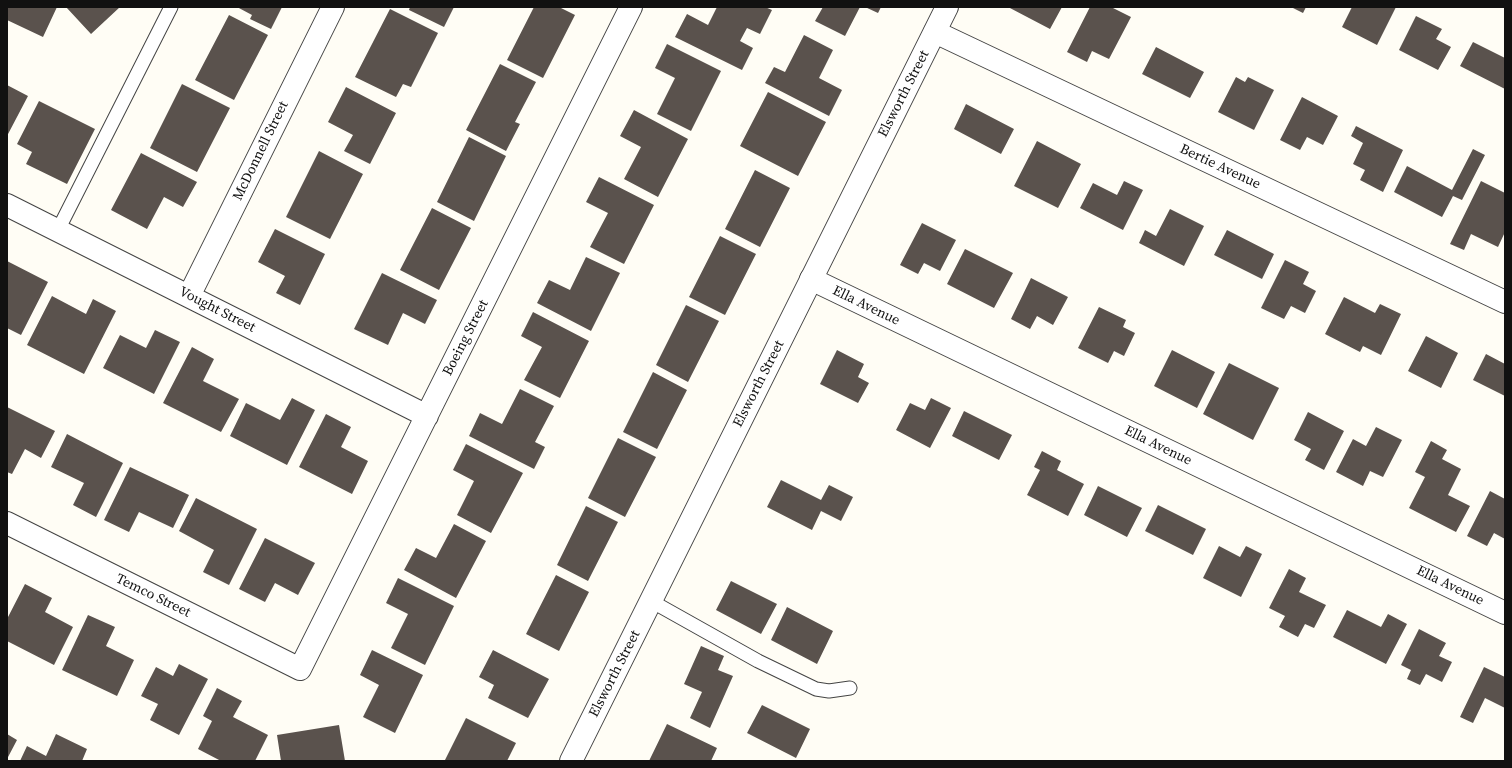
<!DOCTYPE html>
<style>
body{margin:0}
#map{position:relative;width:1512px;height:768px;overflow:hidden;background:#fffdf5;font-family:"Source Serif 4",serif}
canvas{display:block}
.frame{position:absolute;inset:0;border:8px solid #111;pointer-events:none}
</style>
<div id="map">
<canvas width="1512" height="768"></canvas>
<div class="frame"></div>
</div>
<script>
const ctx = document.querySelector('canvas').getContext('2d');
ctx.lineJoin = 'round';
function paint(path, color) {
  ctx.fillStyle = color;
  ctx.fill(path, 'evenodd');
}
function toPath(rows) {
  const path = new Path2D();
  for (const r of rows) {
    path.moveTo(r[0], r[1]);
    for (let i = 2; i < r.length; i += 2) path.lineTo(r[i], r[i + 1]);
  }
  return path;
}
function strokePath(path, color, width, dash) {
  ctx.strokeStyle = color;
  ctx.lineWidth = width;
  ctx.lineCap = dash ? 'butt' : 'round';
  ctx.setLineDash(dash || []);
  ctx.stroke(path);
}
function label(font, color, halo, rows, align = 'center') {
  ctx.font = font + ' "Source Serif 4",serif';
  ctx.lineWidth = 4;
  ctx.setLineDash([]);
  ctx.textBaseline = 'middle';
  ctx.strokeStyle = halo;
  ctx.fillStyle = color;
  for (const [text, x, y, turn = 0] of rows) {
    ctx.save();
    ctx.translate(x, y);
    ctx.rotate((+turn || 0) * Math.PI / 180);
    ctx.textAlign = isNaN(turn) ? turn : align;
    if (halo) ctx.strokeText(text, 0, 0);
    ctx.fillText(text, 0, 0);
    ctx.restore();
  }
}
const building = toPath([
 [7,7,57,7,43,37,7,20],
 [66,7,120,7,91,34],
 [237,7,282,7,271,29,250,19,252,15],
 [410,7,454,7,444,27,409,10],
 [534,7,559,7,575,15,543,78,507,60],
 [717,7,765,7,772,10,760,34,747,28,740,41,753,48,742,70,675,37,687,14,708,25],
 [823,7,860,7,845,36,815,21],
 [865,7,881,7,878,13],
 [1008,7,1062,7,1050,29],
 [1090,7,1111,7,1131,17,1109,59,1092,51,1087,62,1067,52],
 [1291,7,1306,7,1303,13],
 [1352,7,1396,7,1377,45,1342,27],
 [390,9,438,33,411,87,403,84,396,97,355,77],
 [229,15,268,35,234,100,195,80],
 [1416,16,1442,29,1436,39,1451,47,1438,70,1399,50],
 [804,35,833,50,819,78,842,90,829,116,765,83,774,67,785,72],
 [1473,42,1505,58,1505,89,1460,66],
 [667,44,721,71,691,131,657,114,675,78,655,68],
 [1156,47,1204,72,1190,98,1142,74],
 [500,64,536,82,515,122,520,124,506,151,466,130],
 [1236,77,1245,82,1248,77,1274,90,1254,130,1218,112],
 [182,84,230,108,197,172,150,148],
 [7,85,28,96,7,136],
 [346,87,396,113,370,164,344,151,353,135,328,122],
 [768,92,826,122,798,176,740,146],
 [1302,97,1338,116,1323,145,1307,137,1300,150,1280,140],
 [39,101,95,129,67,184,26,164,32,152,17,144],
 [966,104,1014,129,1001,154,954,129],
 [634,110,688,139,658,197,624,179,641,147,620,136],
 [1356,126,1403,150,1383,192,1360,180,1365,170,1353,164,1363,143,1351,136],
 [469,137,506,156,474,221,437,202],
 [1037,141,1081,164,1058,208,1014,186],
 [1473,149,1485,155,1462,200,1453,196,1442,217,1394,192,1407,166,1452,190],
 [319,151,363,174,330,239,286,217],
 [141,153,197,182,183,207,164,197,147,229,111,210],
 [755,170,790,188,760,247,725,229],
 [599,177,654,205,624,264,590,247,608,213,586,202],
 [1124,181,1143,190,1123,230,1080,208,1093,183,1117,195],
 [1481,181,1505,193,1505,232,1498,247,1471,234,1464,250,1450,244],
 [432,208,471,228,439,290,400,270],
 [1170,209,1204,226,1184,266,1139,243,1145,230,1156,236],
 [922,223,956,240,940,271,924,263,918,274,900,265],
 [275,229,325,254,300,305,276,293,285,276,258,262],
 [1227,230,1274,254,1262,279,1214,255],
 [720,236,756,254,725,315,689,297],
 [965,249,1013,273,994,308,947,284],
 [586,257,620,273,591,331,537,303,549,280,570,290],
 [1285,260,1309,272,1303,284,1316,291,1305,313,1291,306,1284,319,1261,308],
 [7,261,48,282,21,335,7,328],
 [382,273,437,300,425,324,403,313,388,345,354,329],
 [1031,278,1068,297,1053,325,1037,316,1030,329,1011,319],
 [52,296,86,314,93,299,116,311,84,374,27,345],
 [1344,297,1375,313,1380,304,1401,314,1381,355,1363,346,1360,352,1325,334],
 [686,305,719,321,688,382,656,365],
 [1099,307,1126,320,1123,327,1135,333,1124,356,1114,351,1108,363,1078,348],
 [533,312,589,341,560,398,524,380,542,347,521,336],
 [155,330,180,342,154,394,103,368,120,335,146,348],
 [1426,336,1458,353,1441,388,1408,371],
 [192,347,214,359,203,381,239,399,221,432,163,403],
 [837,350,864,364,858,377,869,383,858,403,820,384],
 [1172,350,1215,372,1197,408,1154,386],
 [1486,354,1505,364,1505,396,1473,380],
 [1229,363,1279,388,1253,440,1203,414],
 [653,372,687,390,657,449,623,432],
 [520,389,554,406,535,442,545,447,534,469,469,436,480,413,502,424],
 [292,398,315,410,287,465,230,436,246,403,280,420],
 [931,398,951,408,930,448,896,430,910,403,925,410],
 [7,407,55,431,41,458,25,449,12,474,7,472],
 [964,411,1012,435,999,460,952,436],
 [1308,412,1344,431,1324,470,1305,460,1311,449,1294,440],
 [326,414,351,427,341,447,368,461,352,494,299,467],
 [1376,427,1402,440,1383,477,1370,471,1363,486,1336,472,1353,439,1366,446],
 [67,434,123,463,96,517,73,505,84,483,51,467],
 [618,438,656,457,625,517,588,498],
 [1431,441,1447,450,1442,459,1461,469,1448,495,1470,506,1456,532,1409,508,1425,477,1415,472],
 [466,444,523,473,491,533,457,515,474,481,453,470],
 [1042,451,1061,461,1057,470,1084,484,1068,516,1027,495,1040,470,1034,467],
 [130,467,189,495,173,528,139,512,129,532,104,520],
 [781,480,821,500,829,485,853,497,841,521,821,511,812,530,767,507],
 [1098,486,1142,508,1127,537,1084,515],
 [1490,491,1505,499,1505,539,1494,533,1487,546,1467,536],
 [196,498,257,529,229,585,203,572,214,550,179,531],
 [1158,505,1206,529,1193,555,1145,531],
 [586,506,618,522,588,581,557,565],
 [454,524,486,541,456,598,404,570,416,548,436,558],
 [265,538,315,563,298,595,275,583,265,602,239,589],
 [1219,546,1240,557,1246,546,1262,554,1241,597,1203,578],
 [1289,569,1306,578,1299,592,1326,605,1314,628,1305,624,1298,637,1279,627,1285,616,1269,608],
 [556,575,589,592,559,651,526,634],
 [398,578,454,606,425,665,391,648,408,614,386,603],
 [731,581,777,604,761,634,716,610],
 [25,584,52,598,45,612,73,627,54,665,7,641,7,619],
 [787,607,833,631,817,664,771,640],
 [1347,610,1381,627,1388,614,1407,624,1386,664,1333,637],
 [88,615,115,627,106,646,134,660,117,696,62,670],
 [1419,629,1446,643,1439,656,1452,662,1442,682,1426,674,1420,685,1407,679,1411,670,1401,665],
 [701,646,724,656,718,670,733,676,710,728,690,718,702,692,684,684],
 [372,650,423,675,395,733,363,717,379,685,360,675],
 [493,650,549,679,528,718,488,698,494,685,479,677],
 [179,664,208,679,179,735,150,720,158,704,141,696,156,667,173,676],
 [1484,667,1505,677,1505,708,1485,698,1473,723,1460,717],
 [217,688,242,701,233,717,268,735,255,761,221,761,198,749,212,721,203,716],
 [762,705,810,729,796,758,747,733],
 [466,718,516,743,507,761,447,761,445,760],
 [667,724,717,748,711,761,649,761],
 [339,725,345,761,281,761,277,735],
 [7,734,17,740,7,759],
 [56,734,87,749,82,761,20,761,27,746,46,756]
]);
const service = toPath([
 [58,230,171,7],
 [651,601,758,661,816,689,829,691,850,688]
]);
const minor = toPath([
 [935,32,1505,302],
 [7,205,427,416],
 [811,279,1505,613],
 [189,296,333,7],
 [7,523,300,669,631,7]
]);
const tertiary = toPath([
 [571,761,947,7]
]);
const streetNames = [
 ["Elsworth Street",904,94,-63],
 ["McDonnell Street",261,151,-64],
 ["Bertie Avenue",1220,167,25],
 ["Ella Avenue",866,306,26],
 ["Vought Street",217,310,27],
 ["Boeing Street",466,338,-63],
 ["Elsworth Street",759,384,-63],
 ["Ella Avenue",1158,446,26],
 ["Ella Avenue",1450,586,26],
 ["Temco Street",153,596,26],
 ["Elsworth Street",615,674,-63]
];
paint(building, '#5a524d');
strokePath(service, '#444', 15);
strokePath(minor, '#444', 24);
strokePath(tertiary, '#444', 24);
strokePath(service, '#fff', 13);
strokePath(minor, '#fff', 22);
strokePath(tertiary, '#fff', 22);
label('14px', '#111', '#fff', streetNames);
</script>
